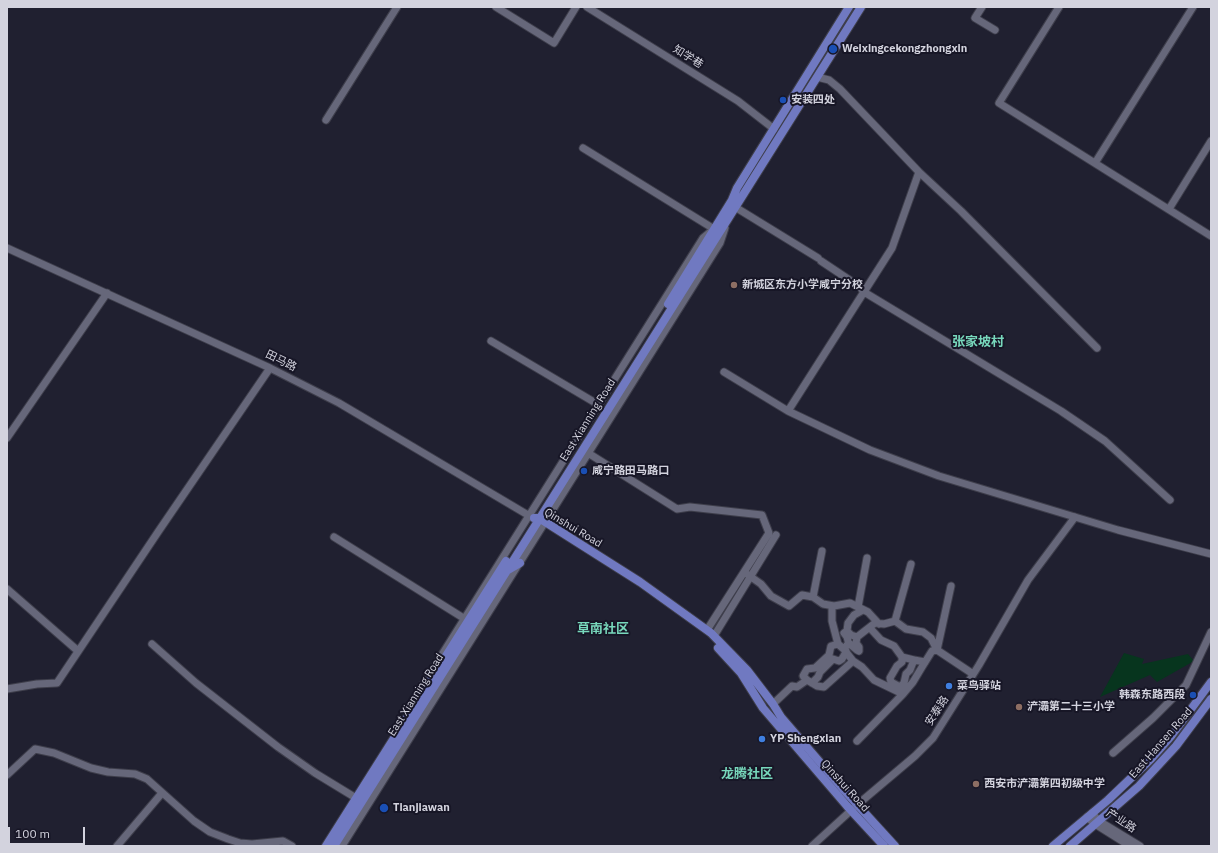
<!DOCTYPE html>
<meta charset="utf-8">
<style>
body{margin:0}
#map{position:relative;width:1218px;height:853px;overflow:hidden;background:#202030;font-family:"IBM Plex Sans",sans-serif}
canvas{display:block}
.frame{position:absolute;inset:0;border:8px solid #d3d3de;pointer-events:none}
.scale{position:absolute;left:8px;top:827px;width:77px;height:18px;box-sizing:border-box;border:2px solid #d3d3de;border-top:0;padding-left:5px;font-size:12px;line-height:14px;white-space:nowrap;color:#d3d3de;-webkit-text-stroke:3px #171626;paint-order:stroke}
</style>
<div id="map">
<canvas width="1218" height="853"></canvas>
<div class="frame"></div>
<div class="scale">100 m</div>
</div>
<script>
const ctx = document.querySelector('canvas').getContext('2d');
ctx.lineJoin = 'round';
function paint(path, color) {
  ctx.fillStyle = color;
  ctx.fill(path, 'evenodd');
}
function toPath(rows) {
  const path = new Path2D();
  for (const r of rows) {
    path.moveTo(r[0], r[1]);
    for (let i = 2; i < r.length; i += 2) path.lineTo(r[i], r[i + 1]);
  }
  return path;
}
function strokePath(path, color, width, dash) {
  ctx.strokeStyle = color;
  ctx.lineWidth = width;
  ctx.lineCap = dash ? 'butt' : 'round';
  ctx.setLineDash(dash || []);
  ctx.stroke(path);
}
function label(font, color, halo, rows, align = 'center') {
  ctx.font = font + ' "IBM Plex Sans","Noto Sans SC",sans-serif';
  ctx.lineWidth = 4;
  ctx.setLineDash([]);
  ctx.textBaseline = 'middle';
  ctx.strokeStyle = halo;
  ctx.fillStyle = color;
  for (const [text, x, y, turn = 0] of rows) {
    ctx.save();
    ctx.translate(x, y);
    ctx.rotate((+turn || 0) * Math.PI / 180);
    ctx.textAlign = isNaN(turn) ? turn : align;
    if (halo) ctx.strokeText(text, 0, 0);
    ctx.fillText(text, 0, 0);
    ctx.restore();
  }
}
const green = toPath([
 [1124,653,1144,659,1142,664,1188,654,1194,661,1157,682,1150,675,1100,697]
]);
const minor = toPath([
 [496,7,554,43,576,7],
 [587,7,738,101,774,129],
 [982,7,975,18,995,30],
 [1059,7,999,103,1211,236],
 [817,77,829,80,840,89,919,172,961,211,1097,348],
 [326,120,397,7],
 [1095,163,1193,7],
 [735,207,818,258],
 [1169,209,1211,141],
 [7,248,270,368,339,403,533,518],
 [821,261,860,287,864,292,1061,411,1105,441,1170,500],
 [491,341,599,405],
 [724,372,788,411,870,450,939,476,1118,530,1211,554],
 [788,411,892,248,919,172],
 [7,438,107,293],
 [588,453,677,509,690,507,762,515,769,533,707,630],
 [334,537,465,619],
 [744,572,761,584,771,596,789,606,802,595,813,597,823,604,834,606,850,603,868,612,879,624],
 [7,589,78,651],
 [813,597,822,551],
 [832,606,832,621,838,644],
 [858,607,867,558],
 [895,621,911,564],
 [870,628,881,640,894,646,902,657],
 [847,631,848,623,854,615,863,610],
 [714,636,776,535],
 [152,644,196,683,278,747,315,773,356,798],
 [849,645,847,637,844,633,847,631,851,635,857,637],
 [844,649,847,645,850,644,857,650,859,651,859,647,856,643,857,637,875,623,884,624,895,621,906,629,923,632,931,638,937,650,951,586],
 [914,660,902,657,902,662,897,666,890,678,891,682,900,687,904,683,906,674,910,670,914,660,925,662],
 [807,680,803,676,807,669,815,668,829,655,831,646,838,644,846,651],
 [812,683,818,677,820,672,833,659,839,661,842,659,846,652,853,661],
 [421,688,703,238,714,229,583,148],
 [7,689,37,684,57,683,158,532,270,368],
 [773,704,792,686,797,687,807,680,817,686,824,687,853,661,862,667,874,680,903,694,913,682,922,667,932,651,937,650,973,674],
 [857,741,903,694],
 [1113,753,1153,718,1186,685,1211,632],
 [7,775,35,749,54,753,91,768,108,772,135,774,147,779,194,821,210,832,228,839,240,843,252,844,283,841,292,846],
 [1092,813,1099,821,1140,846],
 [1087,817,1095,824,1130,846],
 [117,846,162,793],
 [342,846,720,243,725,228],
 [812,846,857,805,915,756,933,738,979,665,1028,580,1075,517]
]);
const major = toPath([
 [668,304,732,200,737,188,849,7],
 [534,518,539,518,640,582,711,633,747,670,773,704,781,717,843,789,895,846],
 [508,570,520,563],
 [718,648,741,673,763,708,847,806,884,846],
 [326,846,506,561],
 [334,846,861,7],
 [1053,846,1108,800,1151,759,1172,735,1211,682],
 [1070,846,1139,786,1176,746,1211,699]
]);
const markers = [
 [833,49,5,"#1a4fb4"],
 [783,100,4,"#1a4fb4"],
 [734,285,4,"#8d6e63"],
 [584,471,4,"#1a4fb4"],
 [949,686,4,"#3f7fe0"],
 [1193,695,4,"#1a4fb4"],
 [1019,707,4,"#8d6e63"],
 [762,739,4,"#3f7fe0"],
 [976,784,4,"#8d6e63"],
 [384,808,5,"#1a4fb4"]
];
const poiNames = [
 ["Weixingcekongzhongxin",842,49],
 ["安装四处",791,100],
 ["新城区东方小学咸宁分校",742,285],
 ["咸宁路田马路口",592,471],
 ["菜鸟驿站",957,686],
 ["韩森东路西段",1185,695,"right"],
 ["浐灞第二十三小学",1027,707],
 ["YP Shengxian",770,739],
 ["西安市浐灞第四初级中学",984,784],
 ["Tianjiawan",393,808]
];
const streetNames = [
 ["知学巷",688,57,32],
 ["田马路",281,361,26],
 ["East Xianning Road",588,420,-58],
 ["Qinshui Road",573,528,31],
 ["East Xianning Road",416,695,-58],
 ["安泰路",937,711,-57],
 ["East Hansen Road",1161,743,-49],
 ["Qinshui Road",845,786,48],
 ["产业路",1121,821,33]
];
const quarterNames = [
 ["张家坡村",978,342],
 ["草南社区",603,629],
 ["龙腾社区",747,774]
];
paint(green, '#07351e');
strokePath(minor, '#3e3e4b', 9);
strokePath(major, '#3e3e4b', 10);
strokePath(minor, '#66677a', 7);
strokePath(major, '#7079c1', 8);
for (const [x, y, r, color] of markers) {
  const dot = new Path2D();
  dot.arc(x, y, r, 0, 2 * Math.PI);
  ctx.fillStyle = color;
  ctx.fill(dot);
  strokePath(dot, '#171626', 1.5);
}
label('bold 11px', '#d3d3de', '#171626', poiNames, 'left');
label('11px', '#d3d3de', '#171626', streetNames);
label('bold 13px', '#78d8bc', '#171626', quarterNames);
</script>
